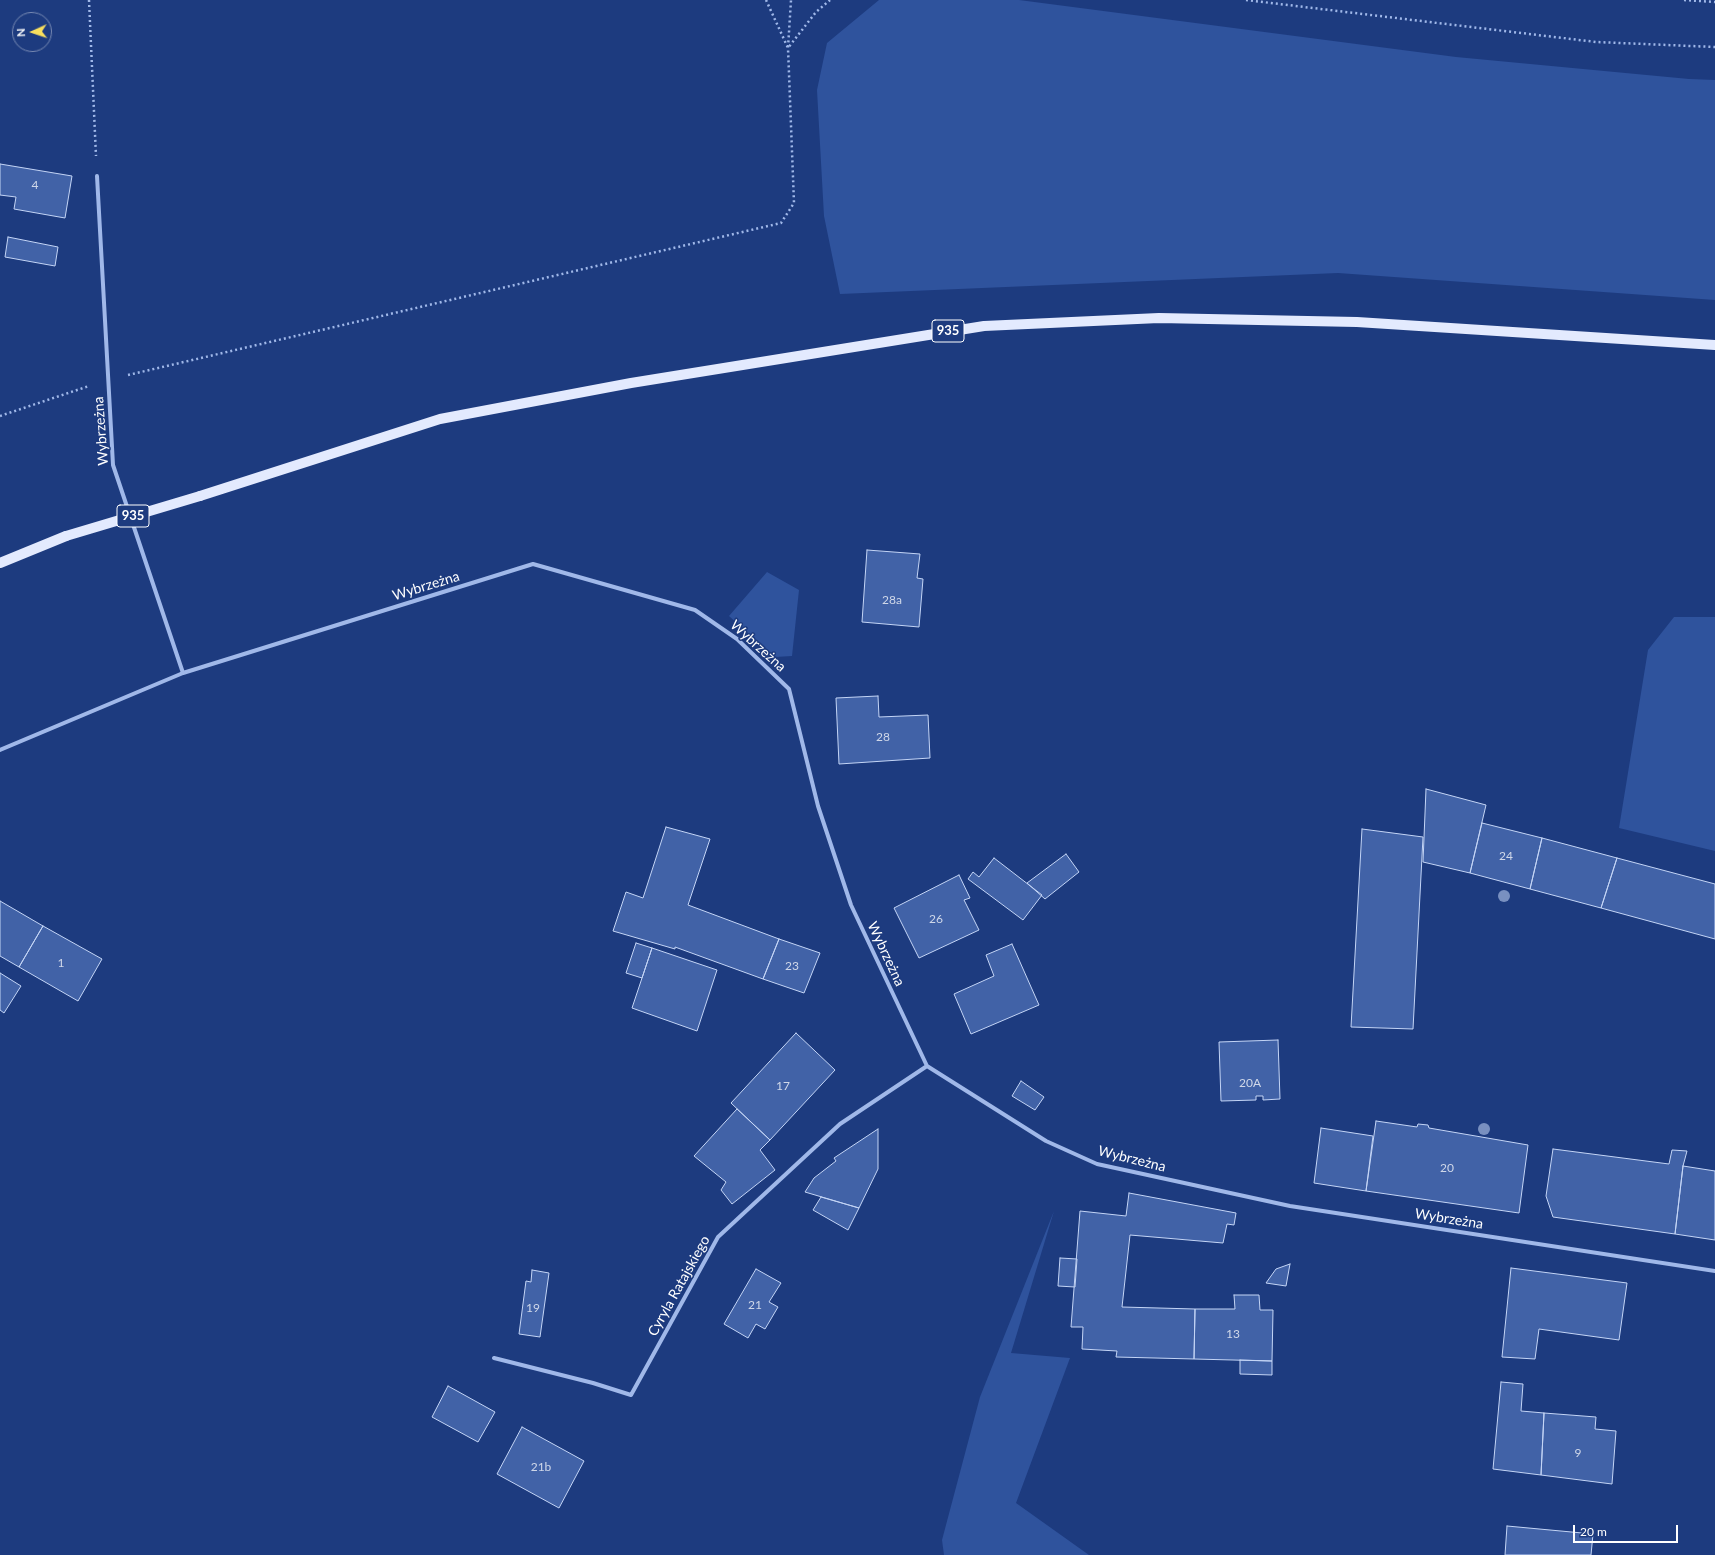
<!DOCTYPE html>
<meta charset="utf-8">
<style>
body{margin:0}
#map{position:relative;width:1715px;height:1555px;overflow:hidden;background:#1d3b7f;font-family:Lato,sans-serif}
canvas{display:block}
.north{position:absolute;left:12px;top:12px;width:40px;height:40px;box-sizing:border-box;background:#1d3b7f;border:1px solid #7789b2;border-radius:50%;rotate:267deg;font-size:11px;font-weight:700;line-height:16px;text-align:center;color:#fff}
.north::after{content:'';display:block;margin:auto;width:14px;height:18px;background:#f8df5e;clip-path:polygon(50% 0,100% 100%,50% 72%,0 100%)}
.scale{position:absolute;left:1573px;top:1525px;width:105px;height:18px;box-sizing:border-box;border:2px solid #fff;border-top:0;padding-left:5px;font-size:12px;line-height:14px;white-space:nowrap;color:#fff;-webkit-text-stroke:3px #1d3b7f;paint-order:stroke}
</style>
<div id="map">
<canvas width="1715" height="1555"></canvas>
<div class="north">N</div>
<div class="scale">20 m</div>
</div>
<script>
const ctx = document.querySelector('canvas').getContext('2d');
ctx.lineJoin = 'round';
function paint(path, color) {
  ctx.fillStyle = color;
  ctx.fill(path, 'evenodd');
}
function toPath(rows) {
  const path = new Path2D();
  for (const r of rows) {
    path.moveTo(r[0], r[1]);
    for (let i = 2; i < r.length; i += 2) path.lineTo(r[i], r[i + 1]);
  }
  return path;
}
function strokePath(path, color, width, dash) {
  ctx.strokeStyle = color;
  ctx.lineWidth = width;
  ctx.lineCap = dash ? 'butt' : 'round';
  ctx.setLineDash(dash || []);
  ctx.stroke(path);
}
function label(font, color, halo, rows, align = 'center') {
  ctx.font = font + ' Lato,sans-serif';
  ctx.lineWidth = 3;
  ctx.setLineDash([]);
  ctx.textBaseline = 'middle';
  ctx.strokeStyle = halo;
  ctx.fillStyle = color;
  for (const [text, x, y, turn = 0] of rows) {
    ctx.save();
    ctx.translate(x, y);
    ctx.rotate((+turn || 0) * Math.PI / 180);
    ctx.textAlign = isNaN(turn) ? turn : align;
    if (halo) ctx.strokeText(text, 0, 0);
    ctx.fillText(text, 0, 0);
    ctx.restore();
  }
}
const green = toPath([
 [879,0,1019,0,1456,57,1689,79,1715,80,1715,300,1338,273,840,294,824,216,817,90,827,43],
 [767,572,799,590,792,656,775,657,729,616],
 [1674,617,1715,617,1715,851,1619,828,1648,650],
 [1054,1211,1011,1353,1070,1358,1016,1503,1089,1555,944,1555,942,1540,980,1397]
]);
const building = toPath([
 [0,164,72,176,65,218,14,209,16,197,0,195,0,164],
 [8,237,58,247,55,266,5,257,8,237],
 [867,550,920,554,917,578,923,579,919,627,862,622,867,550],
 [878,696,879,717,928,715,930,758,839,764,836,698,878,696],
 [1426,789,1486,805,1470,873,1423,862,1426,789],
 [1482,823,1542,838,1530,889,1470,873,1482,823],
 [666,827,710,839,688,905,779,939,763,979,675,947,675,949,613,931,626,892,643,898,666,827],
 [1362,829,1423,837,1413,1029,1351,1027,1362,829],
 [1542,838,1617,858,1601,908,1530,889,1542,838],
 [1066,854,1079,872,1045,899,1027,883,1066,854],
 [994,858,1042,895,1023,920,968,879,973,872,979,877,994,858],
 [1617,858,1715,884,1715,939,1601,908,1617,858],
 [959,875,970,898,964,900,979,930,919,958,894,908,959,875],
 [0,901,43,926,19,967,0,956,0,901],
 [43,926,102,959,78,1001,19,967,43,926],
 [779,939,820,953,804,993,763,979,779,939],
 [636,943,652,948,642,978,626,973,636,943],
 [1012,944,1039,1005,971,1034,954,994,994,976,986,955,1012,944],
 [652,948,717,970,697,1031,632,1008,652,948],
 [0,973,21,986,4,1013,0,1010,0,973],
 [796,1033,835,1070,770,1140,731,1103,796,1033],
 [1278,1040,1280,1099,1263,1100,1263,1096,1256,1096,1256,1100,1221,1101,1219,1042,1278,1040],
 [1021,1081,1044,1097,1035,1110,1012,1096,1021,1081],
 [737,1109,770,1140,760,1150,775,1170,732,1204,721,1190,726,1182,694,1156,737,1109],
 [1376,1121,1417,1127,1418,1124,1428,1125,1429,1128,1528,1145,1519,1213,1366,1191,1376,1121],
 [1321,1128,1373,1136,1366,1191,1314,1183,1321,1128],
 [878,1129,878,1169,859,1208,805,1192,814,1178,836,1161,834,1158,878,1129],
 [1553,1149,1669,1164,1672,1150,1687,1151,1683,1166,1675,1234,1553,1217,1546,1196,1553,1149],
 [1683,1166,1715,1171,1715,1240,1675,1234,1683,1166],
 [1129,1193,1236,1213,1234,1225,1227,1224,1223,1243,1130,1235,1122,1307,1195,1309,1194,1359,1116,1357,1117,1351,1082,1349,1083,1327,1071,1327,1080,1211,1126,1216,1129,1193],
 [821,1197,859,1208,848,1230,813,1210,821,1197],
 [1060,1258,1077,1259,1075,1287,1058,1286,1060,1258],
 [1290,1264,1286,1286,1266,1283,1276,1269,1290,1264],
 [1511,1268,1627,1283,1619,1340,1539,1329,1535,1359,1502,1357,1511,1268],
 [756,1269,781,1283,769,1302,778,1307,765,1329,756,1324,748,1338,724,1324,756,1269],
 [532,1270,549,1273,540,1337,519,1334,526,1281,531,1282,532,1270],
 [1234,1295,1259,1295,1260,1310,1273,1310,1272,1361,1194,1359,1195,1309,1235,1309,1234,1295],
 [1240,1360,1272,1361,1272,1375,1240,1374,1240,1360],
 [1501,1382,1523,1384,1521,1411,1544,1413,1541,1475,1493,1469,1501,1382],
 [448,1386,495,1412,478,1442,432,1417,448,1386],
 [1544,1413,1596,1417,1595,1429,1616,1431,1612,1484,1541,1475,1544,1413],
 [522,1427,584,1461,559,1508,497,1474,522,1427],
 [1507,1526,1593,1534,1591,1555,1505,1555,1507,1526]
]);
const path = toPath([
 [89,0,96,156],
 [766,0,788,48,816,12,830,0],
 [1246,0,1596,42,1715,47],
 [1684,0,1715,2],
 [128,375,781,223,794,203,788,48,791,0],
 [0,416,89,386]
]);
const street = toPath([
 [97,176,113,465,183,673,533,564,695,610,737,639,789,689,818,806,851,905,927,1066,1046,1141,1097,1164,1290,1206,1715,1271],
 [0,750,183,673],
 [494,1358,593,1383,631,1395,718,1237,840,1124,927,1066]
]);
const primary = toPath([
 [200,496,440,419,631,383,984,326,1159,318,1357,322,1715,345],
 [0,563,66,536]
]);
const primaryBridge = toPath([
 [66,536,200,496]
]);
const trees = [
 [1504,896],
 [1484,1129]
];
const numberNames = [
 ["4",35,185],
 ["28a",892,600],
 ["28",883,737],
 ["24",1506,856],
 ["26",936,919],
 ["1",61,963],
 ["23",792,966],
 ["20A",1250,1083],
 ["17",783,1086],
 ["20",1447,1168],
 ["21",755,1305],
 ["19",533,1308],
 ["13",1233,1334],
 ["9",1578,1453],
 ["21b",541,1467]
];
const shields = [
 [948,331,32],
 [133,516,32]
];
const shieldNames = [
 ["935",948,331],
 ["935",133,516]
];
const streetNames = [
 ["Wybrzeżna",101,431,-94],
 ["Wybrzeżna",426,586,-17],
 ["Wybrzeżna",758,646,42],
 ["Wybrzeżna",886,954,65],
 ["Wybrzeżna",1132,1159,14],
 ["Wybrzeżna",1449,1219,9],
 ["Cyryla Ratajskiego",679,1286,-61]
];
paint(green, '#2f539d');
paint(building, '#4162a7');
strokePath(building, '#c4d5f6', 1);
strokePath(path, '#a0b8e9', 2.5, [2, 3]);
strokePath(street, '#a0b8e9', 4);
strokePath(primary, '#e3eafe', 10);
strokePath(primaryBridge, '#e3eafe', 10);
ctx.fillStyle = '#7990c0';
for (const [x, y] of trees) {
  ctx.beginPath();
  ctx.arc(x, y, 6, 0, 2 * Math.PI);
  ctx.fill();
}
label('12px', '#d0d8e9', null, numberNames);
for (const [x, y, w] of shields) {
  const box = new Path2D();
  box.roundRect(x - w / 2, y - 11, w, 22, 3);
  ctx.fillStyle = '#1d3b7f';
  ctx.fill(box);
  strokePath(box, '#fff', 1);
}
label('bold 13px', '#fff', null, shieldNames);
label('14px', '#fff', '#1d3b7f', streetNames);
</script>
